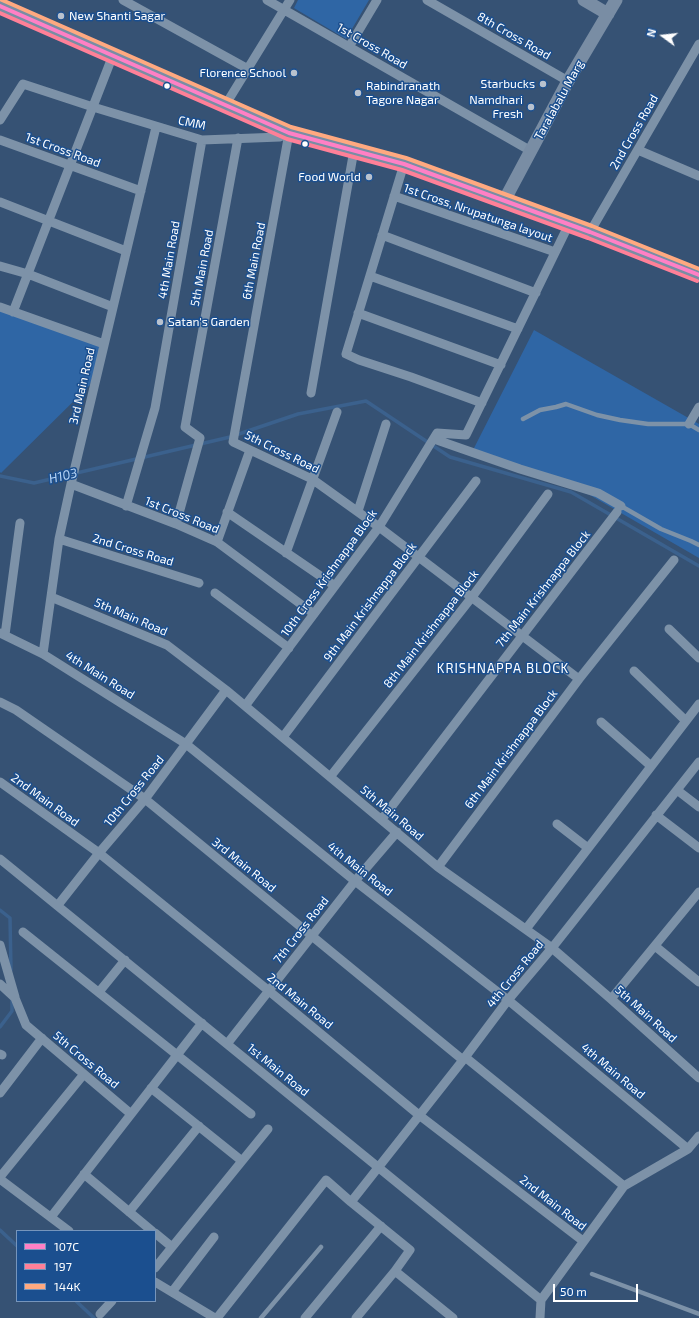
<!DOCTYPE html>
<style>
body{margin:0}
#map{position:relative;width:699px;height:1318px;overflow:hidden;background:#365274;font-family:"Exo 2",sans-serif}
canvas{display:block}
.legend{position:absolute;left:16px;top:1230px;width:140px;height:72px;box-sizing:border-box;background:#1b4f8f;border:1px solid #7695bc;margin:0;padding:5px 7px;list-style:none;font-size:12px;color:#fff}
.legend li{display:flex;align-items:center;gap:8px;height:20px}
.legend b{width:20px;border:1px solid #7695bc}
.north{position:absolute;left:643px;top:16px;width:40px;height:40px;-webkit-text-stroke:3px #1b4f8f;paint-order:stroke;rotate:285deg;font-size:11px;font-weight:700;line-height:16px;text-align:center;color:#fff}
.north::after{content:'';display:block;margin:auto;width:14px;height:18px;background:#fff;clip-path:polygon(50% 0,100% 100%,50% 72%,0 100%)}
.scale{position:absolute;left:553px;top:1284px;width:85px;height:18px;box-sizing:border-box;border:2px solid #fff;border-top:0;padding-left:5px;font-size:12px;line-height:14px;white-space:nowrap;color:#fff;-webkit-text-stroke:3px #1b4f8f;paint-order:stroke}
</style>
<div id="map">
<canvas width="699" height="1318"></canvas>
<ul class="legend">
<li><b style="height:5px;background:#ff80c5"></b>107C</li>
<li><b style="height:5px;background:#ff8098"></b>197</li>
<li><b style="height:5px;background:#ffa980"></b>144K</li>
</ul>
<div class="north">N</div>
<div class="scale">50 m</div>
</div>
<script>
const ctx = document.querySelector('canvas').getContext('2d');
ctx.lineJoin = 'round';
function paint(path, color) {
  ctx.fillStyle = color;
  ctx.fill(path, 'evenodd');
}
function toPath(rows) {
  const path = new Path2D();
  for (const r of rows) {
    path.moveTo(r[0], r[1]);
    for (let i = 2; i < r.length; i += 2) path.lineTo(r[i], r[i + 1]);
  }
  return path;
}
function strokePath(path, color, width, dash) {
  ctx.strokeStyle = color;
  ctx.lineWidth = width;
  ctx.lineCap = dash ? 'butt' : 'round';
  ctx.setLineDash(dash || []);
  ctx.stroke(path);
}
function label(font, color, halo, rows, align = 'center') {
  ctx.font = font + ' "Exo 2",sans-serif';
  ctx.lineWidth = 3;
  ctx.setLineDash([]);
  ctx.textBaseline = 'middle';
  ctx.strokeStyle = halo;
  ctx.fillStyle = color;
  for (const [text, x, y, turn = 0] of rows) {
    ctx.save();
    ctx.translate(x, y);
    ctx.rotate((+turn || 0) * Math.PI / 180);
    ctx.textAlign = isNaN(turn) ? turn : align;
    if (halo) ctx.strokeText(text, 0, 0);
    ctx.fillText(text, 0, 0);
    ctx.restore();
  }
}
const green = toPath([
 [298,0,369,0,346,39,294,8],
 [0,307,101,346,90,385,1,473,0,472],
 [534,330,699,424,699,558,576,487,472,452]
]);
const stream = toPath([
 [0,476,34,483,230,437,298,414,366,401,450,457,571,492,699,566],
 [0,910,10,918,11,970],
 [0,1027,12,1011,12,998],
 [0,1230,17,1246],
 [76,1301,94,1318]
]);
const lane = toPath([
 [523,419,540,410,556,407,566,404,597,415,620,420,648,424,689,424,699,430],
 [620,508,621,506,661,529,691,541,699,545],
 [592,1274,699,1314],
 [261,1318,321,1247]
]);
const street = toPath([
 [123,0,248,69],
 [267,0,531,151],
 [427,0,568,81],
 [349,47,377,0],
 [226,104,290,0],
 [0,120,23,84,93,107,202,140,280,137,289,133,233,442,312,479,379,527,579,679],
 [0,140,141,191],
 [638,150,699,176],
 [404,164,346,354,359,360,411,377,482,403],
 [394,196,555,252],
 [0,202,126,251],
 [590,232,699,44],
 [382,235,536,293],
 [0,266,28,274,113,307],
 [370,276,518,329],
 [0,307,104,344],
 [13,312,113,55],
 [358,313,501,365],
 [311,393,354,150],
 [689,424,699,407],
 [434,439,520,469,598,493,621,506],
 [71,484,176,524,217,542,314,614],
 [126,506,155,408,202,140],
 [358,511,386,424],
 [227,512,335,586],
 [176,524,200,438,185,427,238,138],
 [59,539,199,583],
 [217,542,250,450],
 [286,553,337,412],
 [215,593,289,648],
 [51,597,167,645,226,690,438,867,552,948,611,999,699,1078],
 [669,629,699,658],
 [0,633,43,654,186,744,355,881,508,1000,688,1149],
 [5,635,20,523],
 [43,654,59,539,71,484,156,127],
 [634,671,686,721],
 [0,702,16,710,145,799,463,1060],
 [245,706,379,527,437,433,466,435,569,224],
 [601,722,651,766],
 [283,737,476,481],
 [330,777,472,597,548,494],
 [0,782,99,853,269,991,419,1115,583,1241],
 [677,790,699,807],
 [656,815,699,848],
 [382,819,617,512],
 [557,824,588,848],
 [0,859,541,1300],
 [438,867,579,679,674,560],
 [58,905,99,853,145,799,226,690],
 [526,929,699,704],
 [23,932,251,1114],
 [0,945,15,997],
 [655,946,699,982],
 [0,984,15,998,26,1025,131,1114],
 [99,992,125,960],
 [611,999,699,892],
 [227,1044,355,881,397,832],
 [0,1054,2,1055],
 [465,1057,624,1186],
 [151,1088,242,1161],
 [0,1093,42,1038],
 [84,1174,152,1231],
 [0,1177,84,1074],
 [0,1179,69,1231],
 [351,1202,463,1060,508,1000,552,948,699,762],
 [129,1212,199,1126],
 [51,1217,202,1023],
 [155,1233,172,1247],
 [155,1268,268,1129],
 [395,1271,453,1318],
 [155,1282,215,1318],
 [172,1292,214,1237],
 [100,1314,112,1301],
 [217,1318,326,1180,351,1202,410,1250,395,1271,356,1318],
 [305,1318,381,1226],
 [540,1318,541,1300,624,1186,688,1149,699,1136]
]);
const secondary = toPath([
 [584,0,608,14],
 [0,6,52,28,289,133,404,164,590,232,699,275],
 [504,201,568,81,616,0]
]);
const bus1 = toPath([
 [0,6,289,133,404,164,590,232,699,275]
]);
const bus2 = toPath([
 [0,13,287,139,402,170,588,238,697,281]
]);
const bus3 = toPath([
 [2,0,291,127,406,158,592,226,699,269]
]);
const markers = [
 [61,16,4,"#b9c2ce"],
 [294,73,4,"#b9c2ce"],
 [543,84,4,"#b9c2ce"],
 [167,86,3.5,"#fff"],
 [358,93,4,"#b9c2ce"],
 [531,107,4,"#b9c2ce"],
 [305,144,3.5,"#fff"],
 [369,177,4,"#b9c2ce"],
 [160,322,4,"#b9c2ce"]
];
const poiNames = [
 ["New Shanti Sagar",69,16,"left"],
 ["Florence School",286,73],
 ["Starbucks",535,84],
 ["Rabindranath",366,86,"left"],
 ["Tagore Nagar",366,100,"left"],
 ["Namdhari",523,100],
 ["Fresh",523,114],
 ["Food World",361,177],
 ["Satan's Garden",168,322,"left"]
];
const streetNames = [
 ["8th Cross Road",514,36,30],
 ["1st Cross Road",372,46,30],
 ["Taralabalu Marg",559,100,-61],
 ["CMM",192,123,12],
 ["2nd Cross Road",634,132,-60],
 ["1st Cross Road",63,150,20],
 ["1st Cross, Nrupatunga layout",478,213,19],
 ["4th Main Road",169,260,-80],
 ["6th Main Road",254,261,-79],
 ["5th Main Road",202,268,-79],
 ["3rd Main Road",82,386,-77],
 ["5th Cross Road",282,452,26],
 ["1st Cross Road",182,515,22],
 ["2nd Cross Road",133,550,17],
 ["10th Cross Krishnappa Block",329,573,-54],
 ["7th Main Krishnappa Block",543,589,-52],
 ["9th Main Krishnappa Block",370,602,-53],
 ["5th Main Road",131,617,23],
 ["8th Main Krishnappa Block",431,629,-52],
 ["4th Main Road",100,675,32],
 ["6th Main Krishnappa Block",511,749,-53],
 ["10th Cross Road",134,791,-51],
 ["2nd Main Road",45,800,36],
 ["5th Main Road",392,813,40],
 ["3rd Main Road",244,865,39],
 ["4th Main Road",360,869,38],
 ["7th Cross Road",301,930,-52],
 ["4th Cross Road",515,974,-51],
 ["2nd Main Road",300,1001,39],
 ["5th Main Road",646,1014,42],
 ["5th Cross Road",86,1060,40],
 ["1st Main Road",278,1070,39],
 ["4th Main Road",613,1071,40],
 ["2nd Main Road",553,1203,38]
];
const waterNames = [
 ["H103",63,476,-13]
];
const neighbourhoodNames = [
 ["KRISHNAPPA BLOCK",503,669]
];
paint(green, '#2f66a5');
strokePath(stream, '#3b618d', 3.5);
strokePath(lane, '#7d92a8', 4.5);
strokePath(street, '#7d92a8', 9);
strokePath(secondary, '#798da4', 13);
strokePath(bus1, '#ff80c5', 4);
strokePath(bus2, '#ff8098', 4);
strokePath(bus3, '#ffa980', 4);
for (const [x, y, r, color] of markers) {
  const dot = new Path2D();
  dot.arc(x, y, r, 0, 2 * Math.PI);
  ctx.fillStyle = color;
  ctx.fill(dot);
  strokePath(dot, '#1b4f8f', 1.5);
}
label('12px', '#fff', '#1b4f8f', poiNames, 'right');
label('12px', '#fff', '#1b4f8f', streetNames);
label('italic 13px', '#b5d3f5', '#1b4f8f', waterNames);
ctx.letterSpacing = '1px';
label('13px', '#fff', '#1b4f8f', neighbourhoodNames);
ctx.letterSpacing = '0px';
</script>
